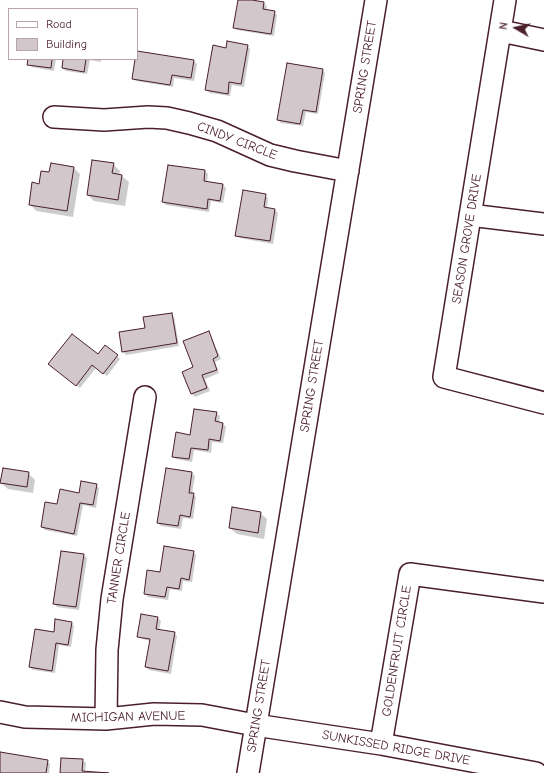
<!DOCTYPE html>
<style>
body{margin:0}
#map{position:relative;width:544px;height:773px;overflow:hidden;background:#fff;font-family:"Comic Neue",sans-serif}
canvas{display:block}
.legend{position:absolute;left:8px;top:8px;width:130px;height:52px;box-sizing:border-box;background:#fff;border:1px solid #b7a5aa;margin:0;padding:5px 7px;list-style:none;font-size:12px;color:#4a1f2b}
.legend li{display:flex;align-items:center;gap:8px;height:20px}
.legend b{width:20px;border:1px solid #b7a5aa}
.north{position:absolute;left:496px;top:8px;width:40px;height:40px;-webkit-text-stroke:3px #fff;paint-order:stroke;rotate:279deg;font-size:11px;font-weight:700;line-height:16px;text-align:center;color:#4a1f2b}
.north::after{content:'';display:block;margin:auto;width:14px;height:18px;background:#4a1f2b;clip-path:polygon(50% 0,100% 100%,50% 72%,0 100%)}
</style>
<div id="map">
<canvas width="544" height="773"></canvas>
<ul class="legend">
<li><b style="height:5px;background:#fff"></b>Road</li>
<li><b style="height:11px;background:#d2c7cb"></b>Building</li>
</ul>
<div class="north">N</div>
</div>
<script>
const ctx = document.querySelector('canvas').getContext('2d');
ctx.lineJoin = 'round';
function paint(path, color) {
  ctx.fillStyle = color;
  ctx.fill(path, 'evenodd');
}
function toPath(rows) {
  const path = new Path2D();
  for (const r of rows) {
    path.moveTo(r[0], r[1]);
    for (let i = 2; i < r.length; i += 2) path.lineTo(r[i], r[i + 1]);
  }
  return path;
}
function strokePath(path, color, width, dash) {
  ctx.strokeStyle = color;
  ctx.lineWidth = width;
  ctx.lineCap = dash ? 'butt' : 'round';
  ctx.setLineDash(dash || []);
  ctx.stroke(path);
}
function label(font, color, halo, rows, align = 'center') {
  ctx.font = font + ' "Comic Neue",sans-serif';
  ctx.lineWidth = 3;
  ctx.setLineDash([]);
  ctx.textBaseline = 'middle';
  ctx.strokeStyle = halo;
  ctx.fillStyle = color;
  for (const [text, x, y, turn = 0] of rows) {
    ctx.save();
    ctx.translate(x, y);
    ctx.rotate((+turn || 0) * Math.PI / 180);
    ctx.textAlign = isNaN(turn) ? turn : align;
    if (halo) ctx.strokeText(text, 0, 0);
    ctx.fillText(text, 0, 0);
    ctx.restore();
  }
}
const shadow = toPath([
 [239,0,264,3,267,6,266,10,274,12,277,15,274,36,237,30,234,27],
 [247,46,250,49,244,87,232,85,230,96,210,93,206,90,226,49],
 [137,55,194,61,197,64,194,81,174,78,173,87,136,81,133,78],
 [29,59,56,59,54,71,32,67,28,64],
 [64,59,101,59,101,62,90,60,87,74,66,71,63,68],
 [322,69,325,73,318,114,306,112,303,126,281,123,278,120],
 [113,164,120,171,119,175,122,176,129,182,125,206,94,201,88,195],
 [169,166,205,171,208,174,207,182,223,185,226,188,223,203,211,201,209,212,166,205,163,202],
 [74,168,80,174,73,217,36,211,30,204,40,185,50,173],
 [265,195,268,198,267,209,275,210,278,213,273,244,240,238,236,235],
 [171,314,174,317,179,346,126,355,123,351,146,329],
 [208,332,211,336,221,359,215,362,219,373,205,379,210,391,195,397,192,394,194,368],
 [98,355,117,356,120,359,107,376,96,368,80,388,53,367],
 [216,413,220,416,219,423,222,423,226,427,223,443,212,442,211,453,194,450,192,462,176,459,173,456,191,436],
 [28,473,35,480,33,493,8,489,1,483],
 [192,473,195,476,192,494,196,497,193,519,183,518,181,529,161,526,158,523],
 [96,485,99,488,96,508,83,505,77,536,45,530,42,527,58,505],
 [260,513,267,519,264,539,237,534,230,528],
 [193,552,196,555,192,582,183,581,182,591,170,589,168,600,148,597,145,593,161,574],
 [84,555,87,558,79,610,57,607,54,603],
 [157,618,161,621,159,630,174,633,177,636,171,674,149,670,146,667,151,641,142,639,139,636],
 [71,622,74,626,71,647,59,645,55,673,33,670,30,667,54,633],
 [0,753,47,761,50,764,49,773,0,773],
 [82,760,86,763,85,772,94,773,61,773]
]);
const building = toPath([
 [238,0,252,0,264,2,263,9,275,11,271,34,233,28,238,0],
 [227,41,248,45,241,84,229,82,228,94,205,90,213,45,226,48,227,41],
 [137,51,194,60,191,78,172,75,170,85,132,79,135,59,137,59,137,51],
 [28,59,52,59,51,68,27,65,28,59],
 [63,59,86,59,84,72,62,68,63,59],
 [287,63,323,69,316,112,303,110,300,124,277,120,287,63],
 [92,160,114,163,112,173,122,175,118,200,87,195,92,160],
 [51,163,74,167,67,211,29,205,32,182,39,184,41,171,49,172,51,163],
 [168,165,205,170,204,181,223,184,220,201,208,199,207,209,162,202,168,165],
 [243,190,266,194,264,207,275,209,270,241,235,236,243,190],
 [172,313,177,343,122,352,119,332,145,328,143,317,172,313],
 [209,331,218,356,213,359,217,370,202,375,207,388,191,394,182,372,193,367,183,341,209,331],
 [72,334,98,354,105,345,118,355,103,374,92,365,76,386,48,364,72,334],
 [194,409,217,412,215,421,223,423,220,441,209,439,208,450,191,448,189,459,172,457,176,432,190,435,194,409],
 [3,468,29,472,27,487,0,483,3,468],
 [166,468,192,472,189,493,194,493,190,517,180,515,178,526,157,523,166,468],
 [81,481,97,484,93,505,80,503,74,534,41,527,45,502,57,504,60,489,79,493,81,481],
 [232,507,261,512,258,533,229,528,232,507],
 [164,546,194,551,189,580,181,578,179,589,167,587,165,597,144,594,147,570,160,572,164,546],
 [61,551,84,554,76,607,53,604,61,551],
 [141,614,158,617,156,629,175,632,168,671,145,667,150,639,137,637,141,614],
 [55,619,72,622,68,645,56,643,52,671,29,667,35,629,54,632,55,619],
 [0,752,48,760,46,773,0,773,0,752],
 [61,758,83,759,82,771,109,773,60,773,61,758]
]);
const minor = toPath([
 [505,0,444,377,544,403],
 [501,31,544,40],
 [54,117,104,120,148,117,167,118,189,123,217,131,270,155,295,161,348,171],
 [470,215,544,224],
 [0,712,25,717,106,719,154,714,202,715,255,725,381,744,536,773],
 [106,719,107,650,112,599,145,397],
 [381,744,410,574,544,592],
 [248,773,376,0]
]);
const streetNames = [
 ["SPRING STREET",365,67,-81],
 ["CINDY CIRCLE",237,141,21],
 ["SEASON GROVE DRIVE",467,239,-81],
 ["SPRING STREET",312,386,-81],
 ["TANNER CIRCLE",119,558,-81],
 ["GOLDENFRUIT CIRCLE",397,651,-81],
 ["SPRING STREET",259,706,-81],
 ["MICHIGAN AVENUE",128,717,-1],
 ["SUNKISSED RIDGE DRIVE",396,748,10]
];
paint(shadow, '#0003');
paint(building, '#d2c7cb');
strokePath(building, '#4a1f2b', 1);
strokePath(minor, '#4a1f2b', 24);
strokePath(minor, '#fff', 21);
label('13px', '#4a1f2b', '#fff', streetNames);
</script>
